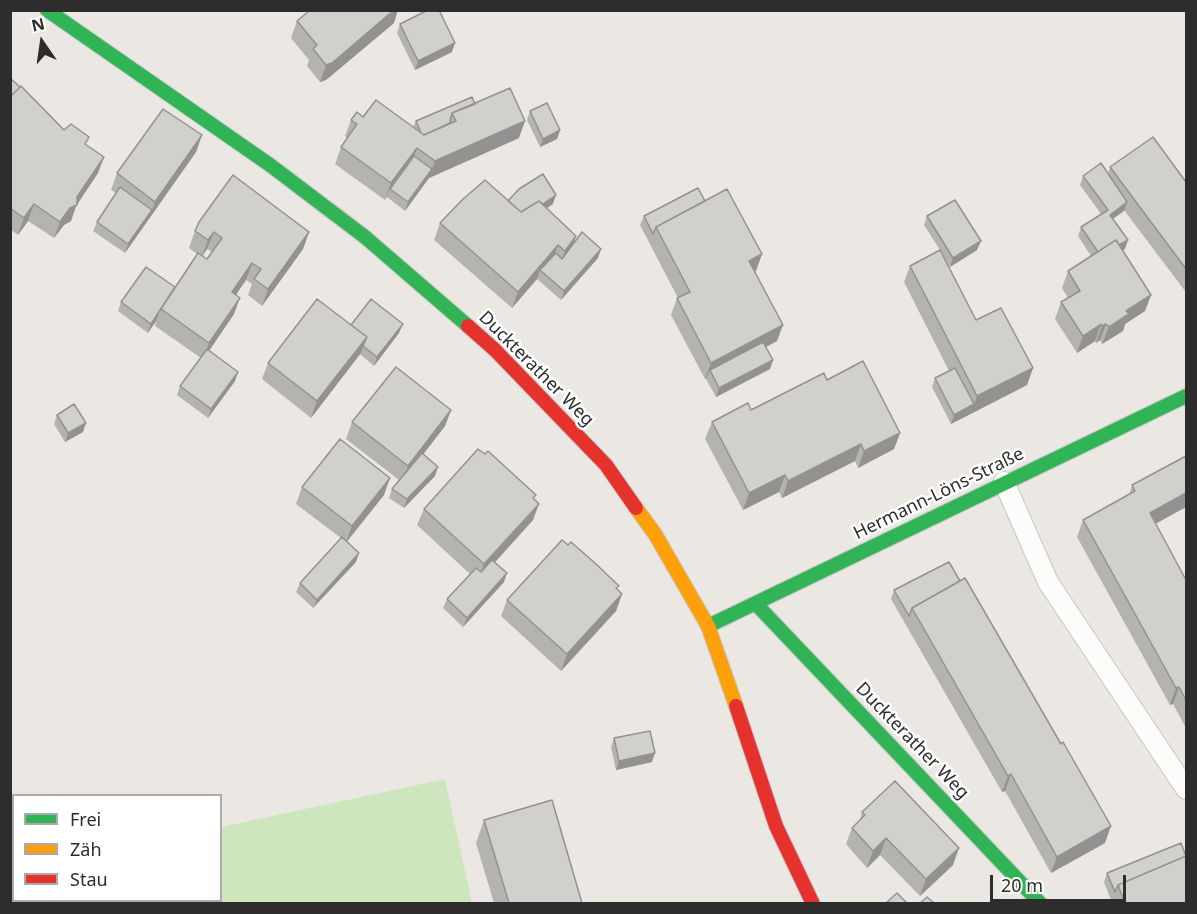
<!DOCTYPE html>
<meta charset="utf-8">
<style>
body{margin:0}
#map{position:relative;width:1197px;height:914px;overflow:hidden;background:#ebe8e4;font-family:"Noto Sans",sans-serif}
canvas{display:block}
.frame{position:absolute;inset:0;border:12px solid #2d2d2d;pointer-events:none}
.legend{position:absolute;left:12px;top:794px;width:210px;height:108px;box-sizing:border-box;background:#fff;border:2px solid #ababab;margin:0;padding:8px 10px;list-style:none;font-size:18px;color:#2d2d2d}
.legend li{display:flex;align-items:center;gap:12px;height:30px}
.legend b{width:30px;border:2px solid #ababab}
.north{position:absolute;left:12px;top:12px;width:60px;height:60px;-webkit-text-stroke:4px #fff;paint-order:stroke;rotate:347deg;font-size:16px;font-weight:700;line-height:24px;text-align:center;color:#2d2d2d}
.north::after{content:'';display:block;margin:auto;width:21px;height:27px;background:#2d2d2d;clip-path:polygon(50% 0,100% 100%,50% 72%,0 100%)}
.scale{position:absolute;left:990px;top:875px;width:136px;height:27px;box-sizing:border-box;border:3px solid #2d2d2d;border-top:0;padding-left:8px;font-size:18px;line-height:21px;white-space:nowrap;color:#2d2d2d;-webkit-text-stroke:4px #fff;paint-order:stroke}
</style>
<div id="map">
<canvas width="1197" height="914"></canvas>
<div class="frame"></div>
<ul class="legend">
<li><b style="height:8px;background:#30b455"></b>Frei</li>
<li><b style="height:8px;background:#ff9f0a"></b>Zäh</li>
<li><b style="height:8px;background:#e5322d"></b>Stau</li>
</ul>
<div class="north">N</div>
<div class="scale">20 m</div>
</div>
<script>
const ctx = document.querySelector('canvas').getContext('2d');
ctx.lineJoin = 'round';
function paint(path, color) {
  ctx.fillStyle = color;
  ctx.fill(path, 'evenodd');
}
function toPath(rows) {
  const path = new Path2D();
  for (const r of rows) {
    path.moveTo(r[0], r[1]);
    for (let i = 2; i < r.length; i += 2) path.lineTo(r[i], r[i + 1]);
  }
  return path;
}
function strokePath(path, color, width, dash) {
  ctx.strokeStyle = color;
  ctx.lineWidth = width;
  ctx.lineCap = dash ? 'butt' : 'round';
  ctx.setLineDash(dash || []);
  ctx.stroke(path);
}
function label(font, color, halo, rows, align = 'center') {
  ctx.font = font + ' "Noto Sans",sans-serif';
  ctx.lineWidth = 5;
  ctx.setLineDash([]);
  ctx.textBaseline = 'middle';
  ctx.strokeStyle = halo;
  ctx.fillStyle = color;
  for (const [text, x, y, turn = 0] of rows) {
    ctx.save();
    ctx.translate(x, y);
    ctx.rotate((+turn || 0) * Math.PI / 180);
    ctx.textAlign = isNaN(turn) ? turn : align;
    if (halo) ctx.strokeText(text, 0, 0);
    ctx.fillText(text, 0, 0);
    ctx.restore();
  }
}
const green = toPath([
 [445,779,472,903,11,903,11,873,13,872,14,900,220,900,221,827]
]);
const lane = toPath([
 [1004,482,1048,582,1186,789]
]);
const fast = toPath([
 [47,10,270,165,365,237,468,326],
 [756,604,1041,904],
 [708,626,1186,396]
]);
const slow = toPath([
 [636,508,655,534,708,626,736,706]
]);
const jam = toPath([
 [468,326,495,350,606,465,636,508],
 [736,706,776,826,813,904]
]);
const wall = toPath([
 [297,21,394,23,326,80,320,82,307,66,309,60,291,38],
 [400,24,452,52,415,70,397,33],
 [10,78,64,130,86,145,98,173,76,206,71,221,64,225,54,238,28,221,18,235,10,229],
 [475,104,519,138,429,178,405,211,387,197,385,200,335,164,341,147,347,138,345,136,351,120,363,117,413,127,416,121],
 [530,111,560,130,557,139,540,147,527,120],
 [202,135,196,152,125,253,93,231,97,222,116,193,111,190,117,173],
 [1110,167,1186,182,1186,290,1185,291,1124,210,1113,219,1125,249,1122,250,1151,295,1145,311,1125,324,1123,331,1102,344,1100,340,1096,343,1095,341,1077,353,1055,319,1061,302,1068,298,1062,288,1068,271,1091,256,1078,236,1081,227,1101,214,1080,185,1083,176,1108,174],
 [508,201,553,204,547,208,576,236,574,243,598,258,561,300,537,279,512,308,434,240,440,223],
 [705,201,762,254,755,271,777,341,766,347,773,360,770,369,716,397,706,379,705,379,671,315,677,298,678,298,640,225,644,216],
 [927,216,977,250,950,267,941,252,976,320,1033,368,1027,385,951,424,932,387,935,378,949,371,904,282,910,266,940,250,924,225],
 [195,231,309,232,303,249,262,306,248,295,252,284,246,280,236,295,234,314,209,350,235,381,208,418,177,395,180,386,201,358,155,326,156,321,148,333,118,311,121,302,175,287,197,254,189,248],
 [207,249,212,252,207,259,202,256],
 [351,325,399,333,374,366,360,354,311,418,262,379,268,363],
 [827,380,900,433,894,449,858,468,855,461,782,498,779,492,743,510,705,439,712,422,751,410],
 [451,410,445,426,423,454,435,476,404,508,389,498,392,489,399,480,346,439,352,422],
 [57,415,83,432,65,442,54,424],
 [1186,456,1186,507,1155,524,1186,580,1186,728,1173,704,1170,705,1077,537,1083,520,1129,495,1132,485],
 [302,487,384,495,347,542,356,562,313,608,296,592,300,583,341,538,296,504],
 [534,499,533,520,495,562,504,582,463,627,443,608,447,599,470,574,417,525,424,509],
 [949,562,1105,843,1051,873,1005,791,1002,792,891,599,894,590],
 [617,590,622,594,616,611,561,671,501,616,507,600],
 [614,738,652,762,616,770,611,747],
 [862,812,953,865,920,896,880,855,867,868,846,844,852,828,860,820],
 [484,820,582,903,494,903,476,843],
 [1186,856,1186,903,1112,903,1104,882,1107,873]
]);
const shadedWall = toPath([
 [394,10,398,10,394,23,326,80,320,82,326,65],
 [455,43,452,52,415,70,418,61],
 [525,121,519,138,429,178,405,211,408,202,432,169,435,161],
 [560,130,557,139,540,147,543,139],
 [202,135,196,152,125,253,128,244,152,210,155,202],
 [417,148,411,165,390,189,385,200,391,183],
 [104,157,98,173,76,206,71,221,64,225,54,238,60,222],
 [556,195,553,204,515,229,519,220],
 [1127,202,1124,211,1107,223,1110,215],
 [34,204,28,221,18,235,24,218],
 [214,232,207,249,202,257,208,240],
 [309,232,303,249,262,306,268,289],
 [576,236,570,252,559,267,565,251],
 [1128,240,1125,249,1097,264,1100,255],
 [981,241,977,250,950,267,953,258],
 [558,245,552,262,540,270,537,279,512,308,518,292],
 [601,249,598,258,561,300,564,291],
 [762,254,756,271,743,278,749,261],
 [252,263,246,280,226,309,232,292],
 [1151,295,1145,311,1125,324,1123,331,1102,344,1109,327,1126,311],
 [240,298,234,314,203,360,209,343],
 [159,313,156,321,148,333,151,324],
 [403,324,399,333,374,366,377,357],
 [1101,324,1095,341,1077,353,1083,336],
 [1106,324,1100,340,1096,343,1102,326],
 [783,325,777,341,712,375,710,370,706,379,705,379,711,363],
 [367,337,361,353,311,418,317,401],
 [773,360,770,369,716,397,719,388],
 [1033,368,1027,385,951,424,954,415,974,404,977,396],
 [238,372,235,381,208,418,211,409],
 [451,410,445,426,402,482,408,466],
 [86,423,83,432,65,442,68,433],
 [900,433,894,449,858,468,864,451],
 [861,444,855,461,782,498,788,481],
 [438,467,435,476,404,508,407,499],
 [785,475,779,492,743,510,749,493],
 [390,478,384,495,346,542,352,526],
 [1186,493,1186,507,1144,530,1150,513],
 [539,504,533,520,478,581,484,564],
 [359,553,356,562,313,608,317,600],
 [507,573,504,582,463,627,467,618],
 [622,594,616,611,561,671,567,654],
 [1179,687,1173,704,1170,705,1176,688],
 [655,753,652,762,616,770,619,761],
 [1011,774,1005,791,1002,792,1008,776],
 [1111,826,1105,843,1051,873,1057,857],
 [886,838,880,855,867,868,873,851],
 [959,848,953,865,920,896,926,879]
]);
const building = toPath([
 [310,10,394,10,332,63,326,65,313,49,317,45,297,21,310,10],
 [428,10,439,10,455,43,418,61,400,24,428,10],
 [10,78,20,87,10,97,10,78],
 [21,86,64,130,71,124,89,137,85,144,104,157,77,197,77,205,70,208,60,222,34,204,24,218,10,208,10,97,21,86],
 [510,88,525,121,435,161,417,148,391,183,341,147,357,124,351,120,357,112,363,117,376,100,424,135,456,121,452,113,510,88],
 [472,97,475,104,452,113,450,121,450,123,424,135,421,133,416,121,472,97],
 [547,103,560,130,543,139,530,111,547,103],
 [163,109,202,135,155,202,117,173,163,109],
 [1153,137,1186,182,1186,269,1110,167,1153,137],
 [414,156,432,169,408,202,390,189,414,156],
 [1101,163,1127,202,1110,215,1128,240,1119,245,1116,240,1098,252,1081,227,1108,210,1083,176,1101,163],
 [543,174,556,195,543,204,539,201,521,212,508,201,519,189,543,174],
 [233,175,309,232,268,289,254,279,261,269,252,263,232,292,240,298,209,343,161,309,198,253,207,259,222,238,214,232,208,240,195,231,199,222,233,175],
 [485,180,521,212,539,201,576,236,565,251,558,245,518,292,440,223,462,200,485,180],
 [120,187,152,210,128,244,97,222,120,187],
 [698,188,705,201,656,227,653,234,644,216,698,188],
 [727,189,762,254,749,261,783,325,711,363,677,298,690,292,656,227,727,189],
 [955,200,981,241,953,258,927,216,955,200],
 [582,232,601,249,564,291,540,270,556,253,562,259,582,232],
 [1116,240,1151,295,1126,311,1129,314,1109,327,1106,324,1102,326,1101,324,1083,336,1061,302,1080,291,1068,271,1116,240],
 [940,250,976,320,1001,308,1033,368,977,396,910,266,940,250],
 [146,267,175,287,151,324,121,302,146,267],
 [317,299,367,337,317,401,268,363,317,299],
 [371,299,403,324,377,357,363,346,367,337,351,325,371,299],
 [763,342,773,360,719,388,710,370,763,342],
 [207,349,238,372,211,409,180,386,207,349],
 [863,361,900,433,864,451,861,444,788,481,785,475,749,493,712,422,748,403,751,410,824,373,827,380,863,361],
 [396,367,451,410,408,466,352,422,396,367],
 [955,368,974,404,954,415,935,378,955,368],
 [74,404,86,423,68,433,57,415,74,404],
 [340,439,390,478,352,526,302,487,340,439],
 [478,449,485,454,488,451,536,495,533,498,539,504,484,564,424,509,478,449],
 [422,453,438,467,407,499,392,489,422,453],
 [1186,456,1186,493,1150,513,1186,580,1186,700,1179,687,1176,688,1083,520,1135,491,1132,485,1186,456],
 [342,537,359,553,317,600,300,583,342,537],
 [562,540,568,545,571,542,596,564,619,586,616,588,622,594,567,654,507,600,562,540],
 [492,560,507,573,467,618,447,599,476,568,481,572,492,560],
 [949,562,960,581,912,608,909,616,894,590,949,562],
 [965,578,1061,744,1063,742,1111,826,1057,857,1011,774,1008,776,912,608,965,578],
 [650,731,655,753,619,761,614,738,650,731],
 [895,781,959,848,926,879,886,838,873,851,852,828,865,815,862,812,895,781],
 [552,800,582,903,509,903,484,820,552,800],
 [1181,843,1186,856,1118,885,1115,892,1107,873,1181,843],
 [1186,856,1186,903,1125,903,1118,885,1186,856],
 [897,893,907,903,886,903,897,893],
 [927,897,934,903,920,903,927,897]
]);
const streetNames = [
 ["Duckterather Weg",536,369,45],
 ["Hermann-Löns-Straße",939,494,-26],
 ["Duckterather Weg",912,741,46]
];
paint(green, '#cee6be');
strokePath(lane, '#c7c6c6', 22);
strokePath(fast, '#c7c6c6', 16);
strokePath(slow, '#c7c6c6', 16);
strokePath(jam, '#c7c6c6', 16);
strokePath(lane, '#fcfcfb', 20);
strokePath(fast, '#30b455', 14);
strokePath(slow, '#ff9f0a', 14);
strokePath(jam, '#e5322d', 14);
paint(wall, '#b5b3b0');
paint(shadedWall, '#939290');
paint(building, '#d2d0cd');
strokePath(building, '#939290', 1.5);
label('18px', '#2d2d2d', '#fff', streetNames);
</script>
